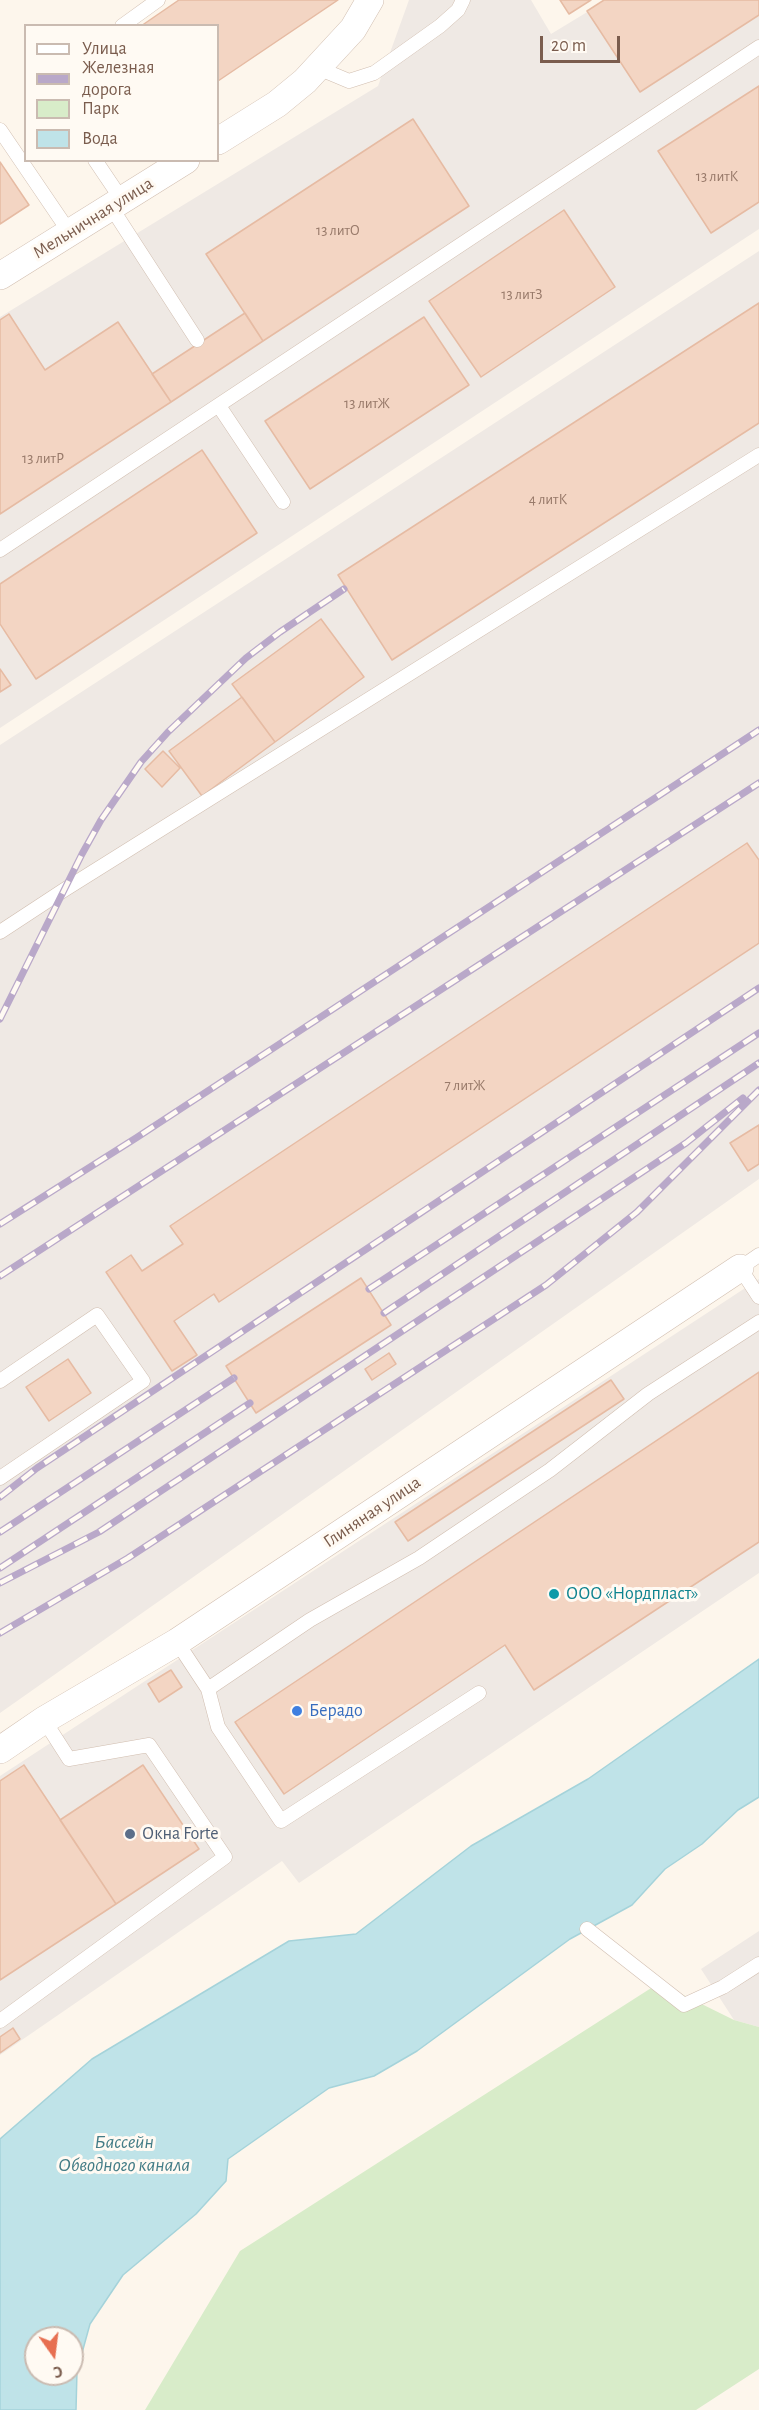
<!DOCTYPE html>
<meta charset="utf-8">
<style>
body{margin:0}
#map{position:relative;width:759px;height:2410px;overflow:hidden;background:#fdf6ec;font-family:"Alegreya Sans",sans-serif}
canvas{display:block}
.legend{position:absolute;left:24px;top:24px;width:195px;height:138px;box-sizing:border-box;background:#fffaf3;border:2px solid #cabbb1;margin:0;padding:8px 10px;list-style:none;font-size:18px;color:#7a5c4d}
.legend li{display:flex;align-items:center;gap:12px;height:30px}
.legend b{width:30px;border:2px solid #cabbb1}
.north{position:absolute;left:24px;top:2326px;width:60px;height:60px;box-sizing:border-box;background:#fffaf3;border:2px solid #cabbb1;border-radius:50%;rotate:166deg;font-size:16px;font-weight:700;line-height:24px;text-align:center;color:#7a5c4d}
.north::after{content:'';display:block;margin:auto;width:21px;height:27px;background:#e76f51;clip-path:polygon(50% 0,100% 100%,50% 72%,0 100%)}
.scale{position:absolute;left:540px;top:36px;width:80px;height:27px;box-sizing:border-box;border:3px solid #7a5c4d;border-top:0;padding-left:8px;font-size:18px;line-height:21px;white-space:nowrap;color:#7a5c4d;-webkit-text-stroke:4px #fffaf3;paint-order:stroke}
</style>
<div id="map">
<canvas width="759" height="2410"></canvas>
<ul class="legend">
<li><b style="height:8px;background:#fff"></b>Улица</li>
<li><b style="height:8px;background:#b9a8c9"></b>Железная дорога</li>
<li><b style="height:16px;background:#d8ecc9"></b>Парк</li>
<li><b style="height:16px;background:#bfe3e8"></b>Вода</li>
</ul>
<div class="north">С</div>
<div class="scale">20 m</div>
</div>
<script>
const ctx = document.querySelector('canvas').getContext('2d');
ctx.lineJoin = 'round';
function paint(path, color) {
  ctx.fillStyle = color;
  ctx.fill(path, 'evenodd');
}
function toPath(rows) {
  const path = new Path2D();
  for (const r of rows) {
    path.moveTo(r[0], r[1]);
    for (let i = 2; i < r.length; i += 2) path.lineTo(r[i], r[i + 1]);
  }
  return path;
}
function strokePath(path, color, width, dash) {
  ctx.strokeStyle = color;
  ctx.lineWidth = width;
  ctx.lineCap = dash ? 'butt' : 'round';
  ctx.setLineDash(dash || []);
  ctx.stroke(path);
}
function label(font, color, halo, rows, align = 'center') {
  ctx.font = font + ' "Alegreya Sans",sans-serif';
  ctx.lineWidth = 6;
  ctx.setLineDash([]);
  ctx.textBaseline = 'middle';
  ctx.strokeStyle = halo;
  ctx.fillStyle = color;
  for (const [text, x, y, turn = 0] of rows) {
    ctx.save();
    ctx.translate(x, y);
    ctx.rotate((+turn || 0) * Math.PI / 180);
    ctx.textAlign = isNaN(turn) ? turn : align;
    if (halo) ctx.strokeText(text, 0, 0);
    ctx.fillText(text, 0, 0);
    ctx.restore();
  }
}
const industrial = toPath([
 [409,0,531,0,551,34,607,0,759,0,759,229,0,728,0,317,378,86],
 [759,251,759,1179,0,1713,0,745],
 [759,1279,759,1573,299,1883,282,1861,0,2055,0,1776],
 [759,1931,759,2027,734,2020,701,1969]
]);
const green = toPath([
 [659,1983,734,2020,759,2027,759,2369,696,2410,145,2410,240,2251]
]);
const water = toPath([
 [759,1659,759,1797,738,1810,702,1844,665,1869,632,1905,570,1939,417,2051,374,2076,329,2088,228,2159,226,2181,196,2214,123,2275,90,2324,77,2371,76,2410,0,2410,0,2139,92,2059,289,1941,356,1934,471,1846,588,1779,759,1659],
 [36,2338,72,2338,72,2374,36,2374,36,2338]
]);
const building = toPath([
 [179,0,338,0,218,81,218,26,141,26,179,0],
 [560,0,591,0,569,14,560,0],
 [604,0,759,0,759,15,640,92,587,11,604,0],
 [759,86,759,202,711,233,658,151,759,86],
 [413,119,469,206,263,341,206,254,413,119],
 [0,162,29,205,0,224,0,162],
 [564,210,615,287,481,377,429,301,564,210],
 [759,303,759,423,392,660,338,575,759,303],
 [245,313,263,341,171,402,152,374,245,313],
 [9,314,45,370,118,322,171,402,0,514,0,320,9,314],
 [424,317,469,385,310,489,265,421,424,317],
 [202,450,257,533,36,679,0,624,0,584,202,450],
 [321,619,364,677,275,742,232,684,321,619],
 [0,669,11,685,0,692,0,669],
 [242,697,275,742,202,796,169,751,242,697],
 [163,751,180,768,162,787,145,769,163,751],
 [747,843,759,860,759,943,219,1302,214,1294,174,1321,197,1355,172,1371,106,1272,131,1255,142,1271,183,1244,170,1226,747,843],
 [759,1125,759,1164,748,1171,730,1143,759,1125],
 [361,1278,391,1325,256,1413,226,1366,361,1278],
 [389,1353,396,1364,372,1380,365,1369,389,1353],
 [68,1359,91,1393,49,1421,26,1387,68,1359],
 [759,1372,759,1542,534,1690,505,1645,284,1794,235,1722,759,1372],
 [611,1380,624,1399,408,1541,395,1522,611,1380],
 [171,1670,182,1687,159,1702,148,1684,171,1670],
 [24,1765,116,1904,0,1980,0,1781,24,1765],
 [143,1765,199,1849,116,1904,60,1820,143,1765],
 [13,2028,20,2039,0,2053,0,2037,13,2028]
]);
const lane = toPath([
 [122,26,158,0],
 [318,68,349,81,374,73,440,26,458,10,463,0],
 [0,130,70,233],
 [95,160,122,200],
 [111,207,197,340],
 [219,406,283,502],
 [0,550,759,47],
 [0,932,64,890,759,455],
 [759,1255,740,1268,759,1297],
 [0,1381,97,1315,143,1381,0,1478],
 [177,1642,208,1689],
 [479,1693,281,1821,218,1727,208,1689,310,1620,419,1558,550,1470,648,1394,759,1322],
 [587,1929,684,2005,723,1987,759,1964],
 [0,2021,225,1857,149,1745,69,1759,44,1720]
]);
const street = toPath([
 [218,141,277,104,305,81,353,29,370,0],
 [0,276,186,160],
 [0,1750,44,1720,177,1642,740,1268]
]);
const rail = toPath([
 [0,1019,82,854,101,820,141,762,168,732,246,658,280,632,344,589],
 [0,1224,136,1138,759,730],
 [0,1276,759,783],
 [369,1289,759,1033],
 [384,1313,759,1063],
 [0,1497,37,1468,759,988],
 [0,1532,234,1378],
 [0,1568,250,1403],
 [0,1583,99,1532,686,1143,743,1098],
 [0,1633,128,1558,546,1285,637,1212,759,1090]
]);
const markers = [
 [554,1594,6,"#0f9aa8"],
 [297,1711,6,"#3f7fe0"],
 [130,1834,6,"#5c6f8a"]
];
const numberNames = [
 ["13 литК",717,176],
 ["13 литО",338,230],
 ["13 литЗ",522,294],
 ["13 литЖ",367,403],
 ["13 литР",43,458],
 ["4 литК",548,499],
 ["7 литЖ",465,1085]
];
const streetNames = [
 ["Мельничная улица",93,218,-32],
 ["Глиняная улица",372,1512,-34]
];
const cultureNames = [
 ["ООО «Нордпласт»",566,1594]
];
const shopNames = [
 ["Берадо",309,1711]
];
const serviceNames = [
 ["Окна Forte",142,1834]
];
const waterNames = [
 ["Бассейн",124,2142],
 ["Обводного канала",124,2165]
];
paint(industrial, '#efe9e4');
paint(green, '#d8ecc9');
paint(water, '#bfe3e8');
strokePath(water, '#a5d3da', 1.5);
paint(building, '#f3d5c3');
strokePath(building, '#e6bba3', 1.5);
strokePath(lane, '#d1beb0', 15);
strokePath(street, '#d1beb0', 28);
strokePath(lane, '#fff', 14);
strokePath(street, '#fff', 27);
strokePath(rail, '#b9a8c9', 7);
strokePath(rail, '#fffaf3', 4.5, [14]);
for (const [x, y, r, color] of markers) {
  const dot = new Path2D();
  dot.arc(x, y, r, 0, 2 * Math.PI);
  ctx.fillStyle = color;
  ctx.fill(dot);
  strokePath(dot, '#fffaf3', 2);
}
label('15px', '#987a6a', null, numberNames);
label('18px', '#7a5c4d', '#fffaf3', streetNames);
label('18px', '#0d838f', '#fffaf3', cultureNames, 'left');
label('18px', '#366cbe', '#fffaf3', shopNames, 'left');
label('18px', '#4e5e75', '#fffaf3', serviceNames, 'left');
label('italic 20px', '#437c86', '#fffaf3', waterNames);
</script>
